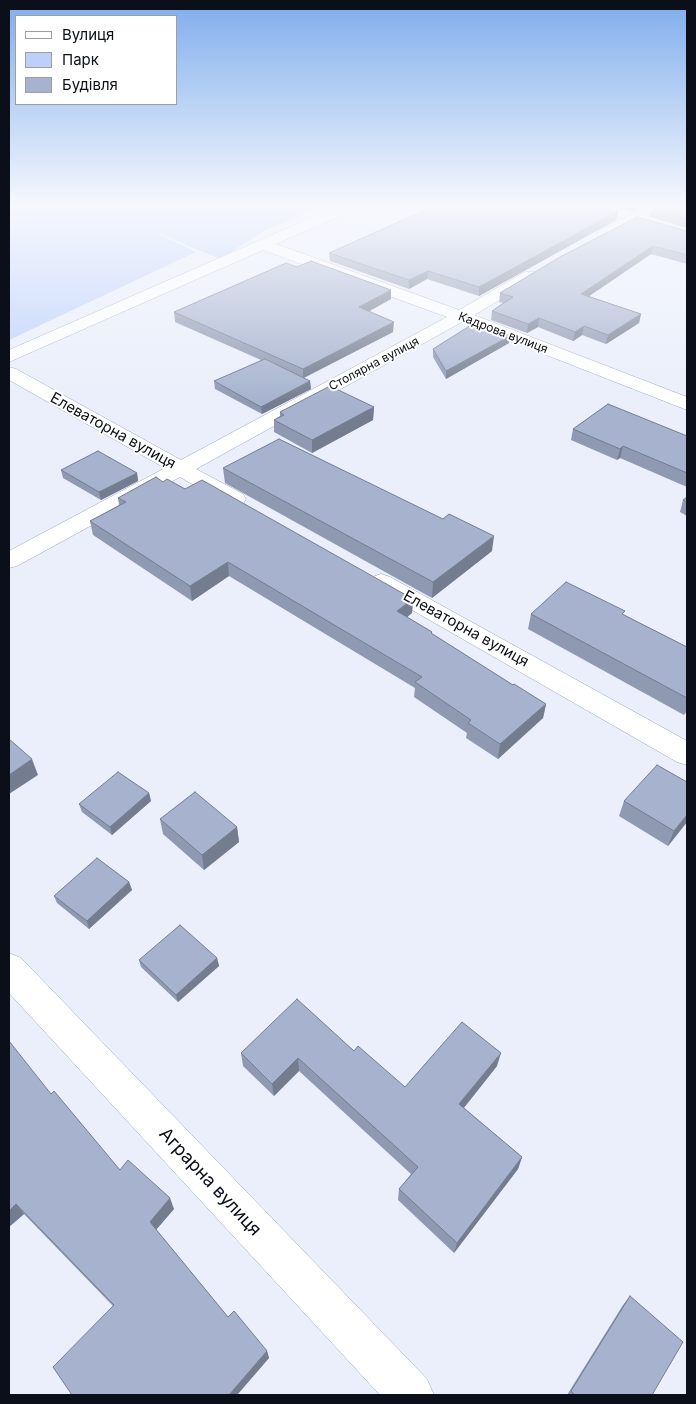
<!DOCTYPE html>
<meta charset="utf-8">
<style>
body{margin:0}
#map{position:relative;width:696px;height:1404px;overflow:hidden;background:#eaeffb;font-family:Inter,sans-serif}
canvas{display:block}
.frame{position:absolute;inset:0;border:10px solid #0b0f19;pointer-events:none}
.legend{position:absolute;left:15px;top:15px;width:162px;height:90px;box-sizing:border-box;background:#fff;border:1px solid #9d9fa3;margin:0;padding:6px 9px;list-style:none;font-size:15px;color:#0b0f19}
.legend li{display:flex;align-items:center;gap:10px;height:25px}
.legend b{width:25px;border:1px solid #9d9fa3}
</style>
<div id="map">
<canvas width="696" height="1404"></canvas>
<div class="frame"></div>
<ul class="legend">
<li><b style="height:6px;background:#fff"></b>Вулиця</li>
<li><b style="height:14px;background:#bed0fa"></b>Парк</li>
<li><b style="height:14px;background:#a6b2ce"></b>Будівля</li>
</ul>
</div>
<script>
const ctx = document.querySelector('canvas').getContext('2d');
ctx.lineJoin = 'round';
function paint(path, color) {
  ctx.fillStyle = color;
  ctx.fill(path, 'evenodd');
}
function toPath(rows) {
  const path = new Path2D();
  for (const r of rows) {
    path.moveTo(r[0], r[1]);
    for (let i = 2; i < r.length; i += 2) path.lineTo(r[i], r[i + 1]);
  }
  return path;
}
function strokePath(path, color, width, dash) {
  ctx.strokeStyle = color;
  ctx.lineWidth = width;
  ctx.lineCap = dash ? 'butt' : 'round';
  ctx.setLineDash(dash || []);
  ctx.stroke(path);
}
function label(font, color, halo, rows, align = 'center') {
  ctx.font = font + ' Inter,sans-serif';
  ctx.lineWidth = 4;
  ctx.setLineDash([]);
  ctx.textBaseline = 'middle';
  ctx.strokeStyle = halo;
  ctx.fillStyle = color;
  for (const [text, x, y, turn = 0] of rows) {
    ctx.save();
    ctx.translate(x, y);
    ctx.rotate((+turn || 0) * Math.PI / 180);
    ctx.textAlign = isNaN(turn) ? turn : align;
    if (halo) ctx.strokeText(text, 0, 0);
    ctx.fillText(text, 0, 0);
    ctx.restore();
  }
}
const green = toPath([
 [9,206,323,206,266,230,220,259,151,230,196,252,9,340]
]);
const minor = toPath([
 [338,206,358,206,356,209,276,244,459,310,525,272,537,272,539,275,537,278,474,315,687,397,687,410,462,322,196,469,243,494,246,499,243,504,235,506,227,504,180,477,17,566,9,568,9,551,165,468,9,380,9,367,16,369,181,460,447,317,263,250,9,362,9,350,338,206],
 [646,206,664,206,609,237,604,238,599,237,597,234,599,231,646,206],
 [381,574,390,577,687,741,687,765,677,762,372,587,369,582,372,577,381,574],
 [9,953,21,958,427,1379,434,1395,380,1395,9,993,9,953]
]);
const wall = toPath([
 [614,206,642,206,632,212],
 [687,206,687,228,650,217,652,209],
 [618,211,616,220,479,296,427,279,409,289,330,261,329,253],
 [687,231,687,264,651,254,589,296,641,314,639,323,606,344,582,335,573,341,538,327,527,333,491,320,492,311,503,303,499,302,500,293],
 [297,267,391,299,368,311,393,332,304,378,310,381,311,389,262,414,215,389,214,381,261,360,175,322,174,312],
 [509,343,446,379,433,357,433,349],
 [374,407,373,420,312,453,274,432,274,420,280,416,280,412],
 [573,429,687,436,687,487,620,458,617,460,571,440],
 [223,468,492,551,432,598,225,483],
 [61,470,137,473,138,481,101,500,63,478],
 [163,482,185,489,413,599,412,613,407,617,432,632,432,634,513,685,546,704,543,718,498,759,466,738,467,733,414,697,415,688,229,576,192,601,93,535,90,521,119,505,118,498],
 [687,497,687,516,680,512,683,500],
 [531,614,624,615,687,647,687,711,684,715,528,629],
 [687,782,687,822,668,846,619,816,624,801],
 [149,793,151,801,112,835,82,812,79,804],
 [160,819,237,827,239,842,204,870,163,834],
 [129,882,132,890,89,929,57,903,54,896],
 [217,958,219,966,178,1002,141,967,139,960],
 [354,1051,405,1087,497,1066,464,1108,522,1157,518,1169,454,1253,398,1200,399,1189,411,1174,299,1071,274,1096,243,1066,241,1053],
 [51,1094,120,1170,174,1209,156,1230,228,1317,267,1351,269,1358,237,1395,72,1395,113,1306,24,1214,9,1227],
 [630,1296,652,1395,567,1395,623,1305]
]);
const shadedWall = toPath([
 [633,206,642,206,632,212],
 [618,211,616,220,479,296,479,287],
 [653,246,651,254,579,303,581,294],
 [428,271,427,279,409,289,409,280],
 [391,290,391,299,359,317,359,307],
 [641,314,639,323,606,344,608,335],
 [539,318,538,327,527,333,528,324],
 [394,322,393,332,303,378,303,369],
 [584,326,582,335,573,341,575,332],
 [510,336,509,343,446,379,446,371],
 [310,381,311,389,262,414,261,407],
 [374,407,373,420,312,453,312,440],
 [623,446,620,458,617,460,620,449],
 [137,473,138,481,101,500,99,492],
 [494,536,492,551,432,598,433,582],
 [228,562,229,576,192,601,190,586],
 [413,599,412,613,396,626,397,611],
 [546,704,543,718,498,759,500,744],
 [32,759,38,775,9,794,9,775],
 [149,793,151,801,112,835,110,827],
 [687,815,687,822,668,846,674,831],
 [237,827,239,842,204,870,202,855],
 [129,882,132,890,89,929,87,921],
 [217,958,219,966,178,1002,176,995],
 [501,1053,497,1066,457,1116,459,1104],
 [298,1058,299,1071,274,1096,272,1084],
 [522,1157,518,1169,454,1253,457,1243],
 [170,1198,174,1209,154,1232,150,1222],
 [16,1204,24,1214,9,1227,9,1211],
 [267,1351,269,1358,237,1395,229,1395]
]);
const building = toPath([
 [434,206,599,206,618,211,479,287,428,271,409,280,329,253,434,206],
 [656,206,687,206,687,219,652,209,656,206],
 [637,217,687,231,687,255,653,246,581,294,641,314,608,335,584,326,575,332,539,318,528,324,492,311,513,297,500,293,560,257,637,217],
 [311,261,391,290,359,307,394,322,303,369,174,312,286,263,297,267,311,261],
 [476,322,510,336,446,371,433,349,476,322],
 [265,359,310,381,261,407,214,381,265,359],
 [330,386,374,407,312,440,274,420,284,415,280,412,330,386],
 [608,404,687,436,687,473,623,446,620,449,573,429,608,404],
 [279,439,443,519,449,514,494,536,433,582,223,468,279,439],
 [98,451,137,473,99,492,61,470,98,451],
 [156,477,163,482,167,479,185,489,202,480,413,599,397,611,432,632,431,633,513,685,514,684,546,704,500,744,468,723,471,720,415,682,422,677,228,562,190,586,90,521,126,502,118,498,156,477],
 [687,497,687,502,683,500,687,497],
 [566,582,625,611,622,614,687,647,687,698,531,614,566,582],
 [9,739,32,759,9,775,9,739],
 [657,765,687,782,687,815,674,831,624,801,657,765],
 [118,772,149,793,110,827,79,804,118,772],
 [195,792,237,827,202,855,160,819,195,792],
 [97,858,129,882,87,921,54,896,97,858],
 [180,925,217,958,176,995,139,960,180,925],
 [297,999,354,1051,358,1046,405,1087,462,1022,501,1053,459,1104,522,1157,457,1243,399,1189,418,1167,298,1058,272,1084,241,1053,297,999],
 [9,1041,51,1094,54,1091,120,1170,128,1160,170,1198,150,1222,228,1317,234,1311,267,1351,229,1395,72,1395,53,1367,114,1305,16,1204,9,1211,9,1041],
 [630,1296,683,1342,652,1395,575,1395,571,1391,630,1296]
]);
const farStreetnames = [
 ["Кадрова вулиця",503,333,21],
 ["Столярна вулиця",374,364,-28]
];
const streetNames = [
 ["Елеваторна вулиця",113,431,29],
 ["Елеваторна вулиця",466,629,29]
];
const nearStreetnames = [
 ["Аграрна вулиця",210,1182,47]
];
paint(green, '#bed0fa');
strokePath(minor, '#98a4c0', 1);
paint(minor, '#fff');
paint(wall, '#8f99b1');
paint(shadedWall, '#747d90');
paint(building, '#a6b2ce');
strokePath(building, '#747d90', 1);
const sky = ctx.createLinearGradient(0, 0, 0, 403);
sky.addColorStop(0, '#7fadec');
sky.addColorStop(0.51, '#f6f8fd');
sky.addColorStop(1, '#f6f8fd00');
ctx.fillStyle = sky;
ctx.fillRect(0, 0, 696, 403);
label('12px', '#0b0f19', '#fff', farStreetnames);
label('15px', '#0b0f19', '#fff', streetNames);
label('18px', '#0b0f19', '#fff', nearStreetnames);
</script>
